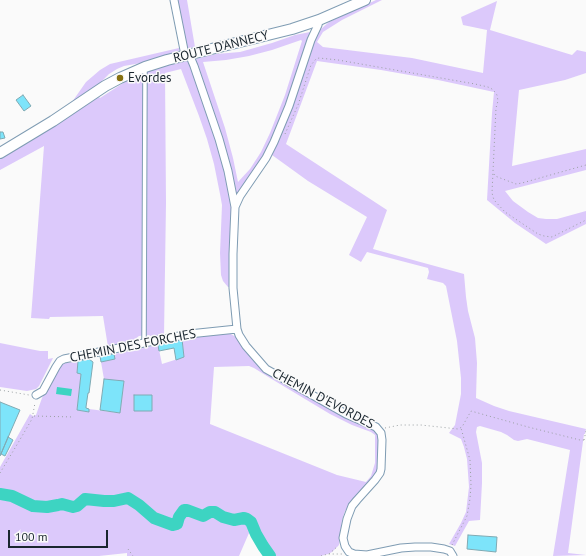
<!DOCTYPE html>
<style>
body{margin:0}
#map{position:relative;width:586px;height:556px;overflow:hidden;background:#fafafa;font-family:"PT Sans",sans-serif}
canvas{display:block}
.scale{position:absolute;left:8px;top:530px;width:100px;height:18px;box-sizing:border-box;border:2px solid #1a262f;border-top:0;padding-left:5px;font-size:12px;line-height:14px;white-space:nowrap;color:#1a262f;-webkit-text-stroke:3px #fafafa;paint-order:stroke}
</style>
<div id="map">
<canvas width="586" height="556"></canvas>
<div class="scale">100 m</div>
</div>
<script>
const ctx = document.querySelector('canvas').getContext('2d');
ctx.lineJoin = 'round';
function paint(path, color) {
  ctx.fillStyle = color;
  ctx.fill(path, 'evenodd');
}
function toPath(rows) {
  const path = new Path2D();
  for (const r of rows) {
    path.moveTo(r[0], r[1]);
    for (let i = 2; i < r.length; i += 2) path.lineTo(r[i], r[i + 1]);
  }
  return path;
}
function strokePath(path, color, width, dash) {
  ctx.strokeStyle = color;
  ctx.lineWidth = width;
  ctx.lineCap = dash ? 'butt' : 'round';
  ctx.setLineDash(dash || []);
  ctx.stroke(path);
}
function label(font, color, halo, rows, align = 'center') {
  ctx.font = font + ' "PT Sans",sans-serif';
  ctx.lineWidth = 3;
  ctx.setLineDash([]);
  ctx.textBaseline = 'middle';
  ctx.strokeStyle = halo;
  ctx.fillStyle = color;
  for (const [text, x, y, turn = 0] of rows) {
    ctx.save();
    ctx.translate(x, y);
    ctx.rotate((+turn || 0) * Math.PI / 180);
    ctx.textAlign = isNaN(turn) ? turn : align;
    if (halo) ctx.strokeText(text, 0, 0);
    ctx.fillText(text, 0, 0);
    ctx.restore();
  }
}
const green = toPath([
 [177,0,187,0,195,47,190,48,188,48,186,45],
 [376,0,382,0,342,20,323,32,317,42,323,47,412,58,483,73,487,30,463,25,461,17,497,1,490,30,572,55,577,50,586,52,586,73,565,80,519,90,512,166,586,149,586,170,505,191,513,201,528,212,538,218,546,219,557,219,586,211,586,224,546,244,515,223,487,200,492,113,494,92,438,80,381,70,317,61,286,144,387,210,373,249,464,274,466,297,468,311,475,338,477,363,476,398,494,406,509,411,586,429,585,434,584,434,568,553,586,555,553,556,570,450,527,439,518,441,514,440,507,435,501,432,480,426,477,427,476,432,482,463,482,483,480,520,469,521,455,546,449,544,461,523,466,512,469,487,467,459,464,447,461,439,449,433,455,425,461,394,461,378,457,341,446,286,443,283,427,279,429,272,428,268,367,252,361,262,349,255,367,217,308,181,272,155,288,117,314,42,321,29,329,22],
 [310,32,307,44,280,124,262,160,235,198,195,59,216,54,240,52,272,43,295,35],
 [301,40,302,41,285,95,270,133,261,152,250,169,238,182,233,158,225,128,203,62,226,60,249,56,272,50],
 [179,48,179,52,159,57,141,63,124,66,117,69,109,74,97,86,72,102,86,82,100,70,110,64],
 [180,60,187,60,189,62,194,71,228,179,232,205,230,287,228,287,223,281,221,275,220,253,222,205,220,194,214,164,207,139,199,116,181,69,165,73,166,203,164,336,154,338,149,335,139,336,135,339,134,341,108,347,103,316,50,317,49,319,31,318,44,146,0,170,0,159,31,141,99,97,100,98,128,80,155,68],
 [229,333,236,337,262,370,271,376,349,420,363,426,373,428,376,431,380,438,378,471,345,511,342,520,339,545,332,552,328,554,321,556,267,556,257,544,253,536,249,533,239,556,127,556,127,553,99,556,0,556,0,467,30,414,33,416,36,415,42,398,61,364,78,361,77,373,81,374,77,410,88,412,89,409,120,413,124,382,104,379,101,362,115,359,114,354,158,345,162,364,184,357,182,339,198,336],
 [249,366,254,368,270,378,330,414,352,425,371,432,375,435,375,463,371,476,366,482,337,475,210,424,214,367],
 [0,343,40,351,48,351,48,359,53,358,39,386,36,389,27,391,0,387]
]);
const water = toPath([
 [57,387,72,389,71,396,56,394]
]);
const river = toPath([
 [0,494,12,496,33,506,47,507,58,505,62,504,73,507,77,506,85,499,104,501,114,501,128,498,139,505,154,518,173,525,177,524,179,517,184,510,187,510,203,516,210,512,215,512,223,517,234,520,244,518,247,519,251,522,256,534,263,546,270,556]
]);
const building = toPath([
 [23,95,31,106,24,111,16,100,23,95],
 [0,132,3,132,5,138,0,139,0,132],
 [182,339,184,357,176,360,174,348,159,351,158,345,182,339],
 [114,354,115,359,101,362,100,356,114,354],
 [89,359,93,362,89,393,88,393,86,407,86,408,89,409,89,412,77,410,81,374,77,373,78,361,89,359],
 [104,379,124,381,120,413,100,410,104,379],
 [134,395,152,395,152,411,134,411,134,395],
 [0,402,20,410,0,456,0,402],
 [8,437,13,440,5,456,1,454,8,437],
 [468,535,497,537,496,552,467,549,468,535]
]);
const path = toPath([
 [285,134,298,105,311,65,316,59,319,58,338,60,475,84,488,87,492,89,495,92,497,95,498,101,496,108,492,193,494,200,505,212,538,234,544,236,552,237,586,220],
 [494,174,495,176,516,184,522,183,586,165],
 [0,390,29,395],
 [34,416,74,417],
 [385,428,400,425,421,425,458,429,462,427,471,411,528,427,580,440,584,440],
 [584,440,586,431],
 [0,473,18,443,32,419,35,403],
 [452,545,467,516,470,499,471,485,470,460,461,428],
 [128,549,133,556],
 [329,554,338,546],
 [321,556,328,554,342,554]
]);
const lane = toPath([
 [144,344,145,68]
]);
const street = toPath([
 [174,0,185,55],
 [319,20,318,25,311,40,289,106,274,142,266,158,240,196,235,207,233,254,233,288,237,329,239,335,246,346,266,369,346,414,376,427,381,433,382,440,381,469,380,473,375,480,357,500,352,506,347,519,343,538,345,546,349,552,354,554,367,555,401,548,415,547,431,547,444,549,450,551,453,556],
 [189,54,194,66,219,139,228,171,235,207],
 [36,395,43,391,56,367,60,361,64,359,189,334,237,329]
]);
const secondary = toPath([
 [0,153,53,121,105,86,120,78,145,67,167,60,292,29,319,20,365,0]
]);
const markers = [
 [120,78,4,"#867010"]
];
const streetNames = [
 ["ROUTE D'ANNECY",221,47,-14],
 ["CHEMIN DES FORCHES",133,346,-11],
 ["CHEMIN D'EVORDES",323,399,28]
];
const poiNames = [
 ["Evordes",128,78]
];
paint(green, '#dcc9fb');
paint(water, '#3dd4c2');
strokePath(river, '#3dd4c2', 12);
paint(building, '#7de4fa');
strokePath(building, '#80aab3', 1);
strokePath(lane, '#7f9cb3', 5.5);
strokePath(street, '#7f9cb3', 9);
strokePath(secondary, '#7f9cb3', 12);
strokePath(path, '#9aa0a3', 1, [1, 3]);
strokePath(lane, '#fff', 3.5);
strokePath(street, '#fff', 7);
strokePath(secondary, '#fff', 10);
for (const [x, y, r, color] of markers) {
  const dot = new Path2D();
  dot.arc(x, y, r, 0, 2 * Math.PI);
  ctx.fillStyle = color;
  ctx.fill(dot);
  strokePath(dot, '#fafafa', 1.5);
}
label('13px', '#1a262f', '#fafafa', streetNames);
label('13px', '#1a262f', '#fafafa', poiNames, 'left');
</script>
